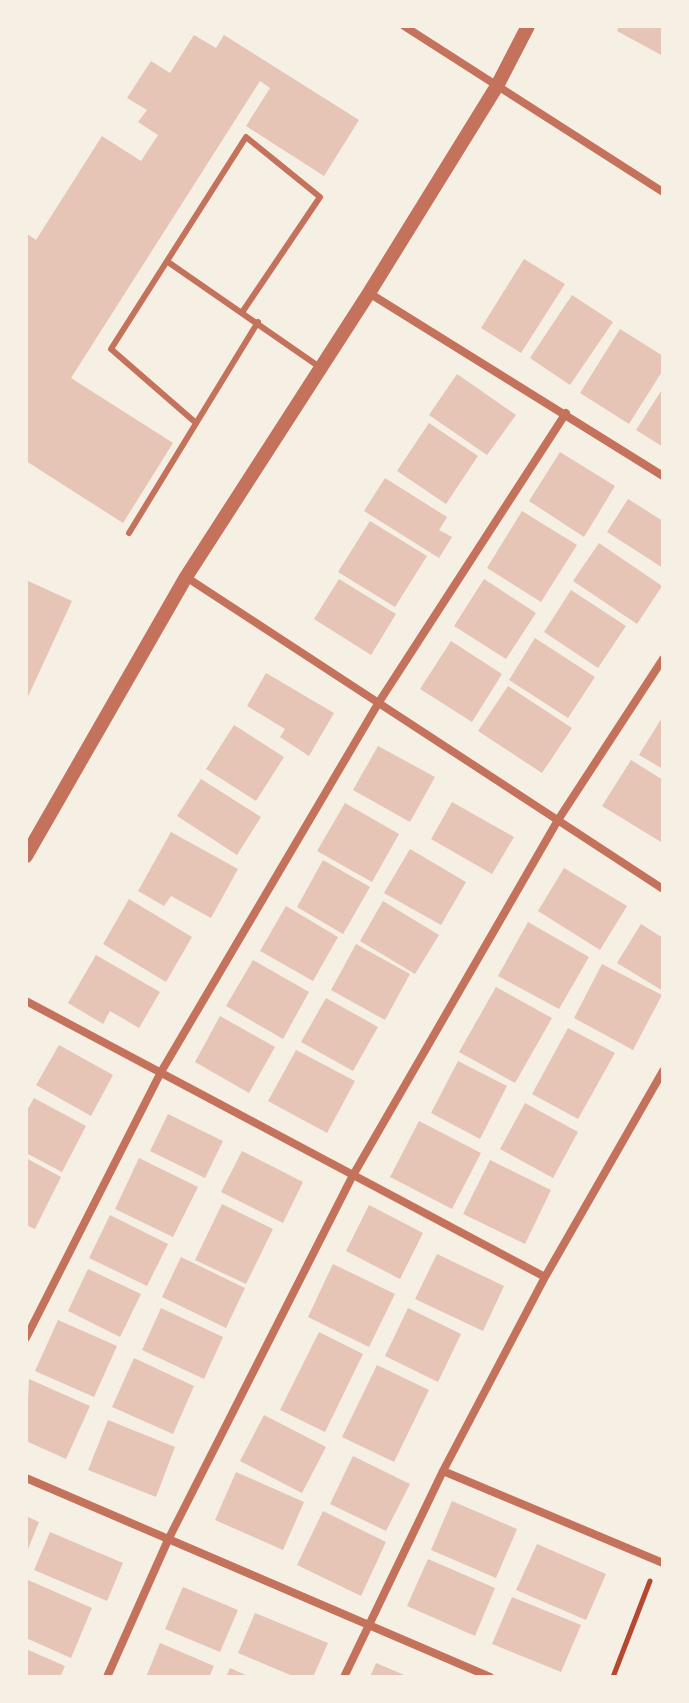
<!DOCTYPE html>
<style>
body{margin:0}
#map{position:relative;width:689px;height:1703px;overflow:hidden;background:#f6efe4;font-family:Arial,sans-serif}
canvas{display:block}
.frame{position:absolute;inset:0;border:28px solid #f6efe4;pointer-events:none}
</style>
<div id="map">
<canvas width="689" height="1703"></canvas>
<div class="frame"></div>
</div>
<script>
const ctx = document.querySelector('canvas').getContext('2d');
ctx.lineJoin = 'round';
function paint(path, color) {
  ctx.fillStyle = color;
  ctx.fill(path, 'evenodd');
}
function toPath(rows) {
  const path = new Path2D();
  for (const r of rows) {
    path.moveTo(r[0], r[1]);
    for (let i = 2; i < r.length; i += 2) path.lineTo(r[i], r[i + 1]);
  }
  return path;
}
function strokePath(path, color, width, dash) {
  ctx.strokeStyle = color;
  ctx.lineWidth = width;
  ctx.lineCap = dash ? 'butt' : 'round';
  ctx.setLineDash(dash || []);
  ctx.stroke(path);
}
const building = toPath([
 [619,26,663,26,663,56,617,31],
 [194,35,216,48,224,35,359,120,324,176,246,126,270,88,260,81,71,378,173,443,123,523,26,461,26,233,36,240,102,136,141,161,158,135,138,122,147,110,127,98,151,61,170,73],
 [524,259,565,284,521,353,481,328],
 [572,295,613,322,570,385,530,358],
 [620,329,663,356,663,370,629,424,580,393],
 [457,374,516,415,487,455,429,415],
 [663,388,663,447,636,430],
 [429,423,478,456,446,504,397,471],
 [560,452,615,486,584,537,529,501],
 [385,478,447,517,439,530,452,537,439,558,364,511],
 [628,499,663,521,663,568,607,532],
 [522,511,577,545,541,602,487,568],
 [370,521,427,556,395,607,338,572],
 [599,543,662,586,637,624,573,581],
 [339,579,396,614,371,655,314,619],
 [484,579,536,613,506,659,454,626],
 [26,580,72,601,26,701],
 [571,590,626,626,598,668,544,632],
 [535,638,595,677,568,718,509,680],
 [451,641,502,674,472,722,420,689],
 [266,673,334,713,309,756,280,737,285,729,247,706],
 [508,686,572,728,542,773,478,731],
 [663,716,663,769,639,755],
 [234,725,284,757,256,801,206,769],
 [378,746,435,777,410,822,353,790],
 [631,760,663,780,661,842,602,806],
 [201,779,261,817,237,855,177,816],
 [452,802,514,837,492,874,431,839],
 [345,803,399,834,372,882,317,851],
 [171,832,238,869,211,918,171,896,164,906,138,891],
 [410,849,466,882,441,925,384,893],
 [323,860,370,887,343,934,297,907],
 [564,868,627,906,600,950,538,911],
 [129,899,192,937,166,982,103,944],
 [383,901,439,935,415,974,360,941],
 [286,906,338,937,313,981,260,951],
 [528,922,589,957,559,1009,498,976],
 [641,924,663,938,663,991,617,963],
 [356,944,410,974,385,1020,331,990],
 [96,955,160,992,139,1028,110,1011,103,1024,68,1003],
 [253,960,309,992,283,1039,226,1006],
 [602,964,662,995,633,1050,574,1018],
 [496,987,552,1018,515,1083,459,1052],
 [326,998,378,1027,353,1071,301,1042],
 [220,1016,275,1047,249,1093,195,1062],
 [568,1028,615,1053,578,1119,532,1094],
 [59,1045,113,1075,91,1116,36,1085],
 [296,1050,355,1081,327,1133,268,1101],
 [458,1061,507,1086,480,1139,431,1113],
 [34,1098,86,1126,62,1172,26,1153,26,1112],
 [525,1103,578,1132,553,1178,500,1149],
 [168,1114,223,1141,205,1178,150,1151],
 [419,1121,481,1153,452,1209,390,1177],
 [242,1151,303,1182,283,1223,221,1192],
 [26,1158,61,1177,35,1229,26,1225],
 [139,1158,198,1187,173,1237,115,1209],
 [490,1160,551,1190,525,1244,463,1214],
 [222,1204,273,1229,246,1284,195,1260],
 [369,1205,423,1233,400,1279,346,1251],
 [110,1215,168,1244,147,1286,89,1258],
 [437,1254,504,1286,483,1331,415,1299],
 [181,1257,245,1288,226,1328,162,1297],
 [333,1264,395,1294,369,1347,308,1317],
 [88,1269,141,1294,120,1337,68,1311],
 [161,1308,223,1337,204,1379,142,1350],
 [408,1308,461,1334,438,1382,385,1356],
 [58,1320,117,1346,94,1397,35,1371],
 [319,1332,363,1354,325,1432,280,1410],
 [134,1358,194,1386,173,1434,112,1407],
 [377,1365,429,1390,394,1462,342,1437],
 [29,1379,90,1406,66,1459,26,1441],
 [264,1415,326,1447,302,1493,240,1461],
 [108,1420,175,1447,156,1497,88,1470],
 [353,1456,410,1484,386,1531,330,1504],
 [236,1472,304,1502,283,1550,215,1520],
 [452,1501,517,1529,496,1578,431,1550],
 [323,1511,386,1542,361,1596,297,1565],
 [26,1516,39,1522,26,1554],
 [50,1532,123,1563,107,1601,34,1570],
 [537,1544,606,1574,586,1620,516,1590],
 [428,1559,495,1588,475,1636,407,1606],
 [28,1580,92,1608,71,1658,26,1638],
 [183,1587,238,1610,220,1652,165,1629],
 [512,1597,581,1625,561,1672,492,1644],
 [255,1613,328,1643,313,1677,295,1677,238,1653],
 [160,1643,214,1666,209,1677,146,1677],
 [26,1649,65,1666,60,1677,26,1677],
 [376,1663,409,1677,370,1677],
 [230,1668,250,1677,226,1677]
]);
const path = toPath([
 [613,1677,650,1581]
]);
const service = toPath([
 [168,262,321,368],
 [196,423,111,349,246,137,320,197,243,311],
 [129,533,258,322]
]);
const minor = toPath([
 [404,26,663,192],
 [369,293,663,476],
 [186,577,663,889],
 [26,1001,545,1277],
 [26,1338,161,1072,379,702,566,413],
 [443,1471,663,1563],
 [26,1478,490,1677],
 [107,1677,168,1540,352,1177,558,820,663,659],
 [344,1677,443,1471,545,1277,663,1071]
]);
const tertiary = toPath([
 [26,856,186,577,369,293,497,86,528,26]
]);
paint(building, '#e6c5b7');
strokePath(path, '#b5482f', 5);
strokePath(service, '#c5725c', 6);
strokePath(minor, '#c5725c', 8);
strokePath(tertiary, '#c5725c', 14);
</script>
